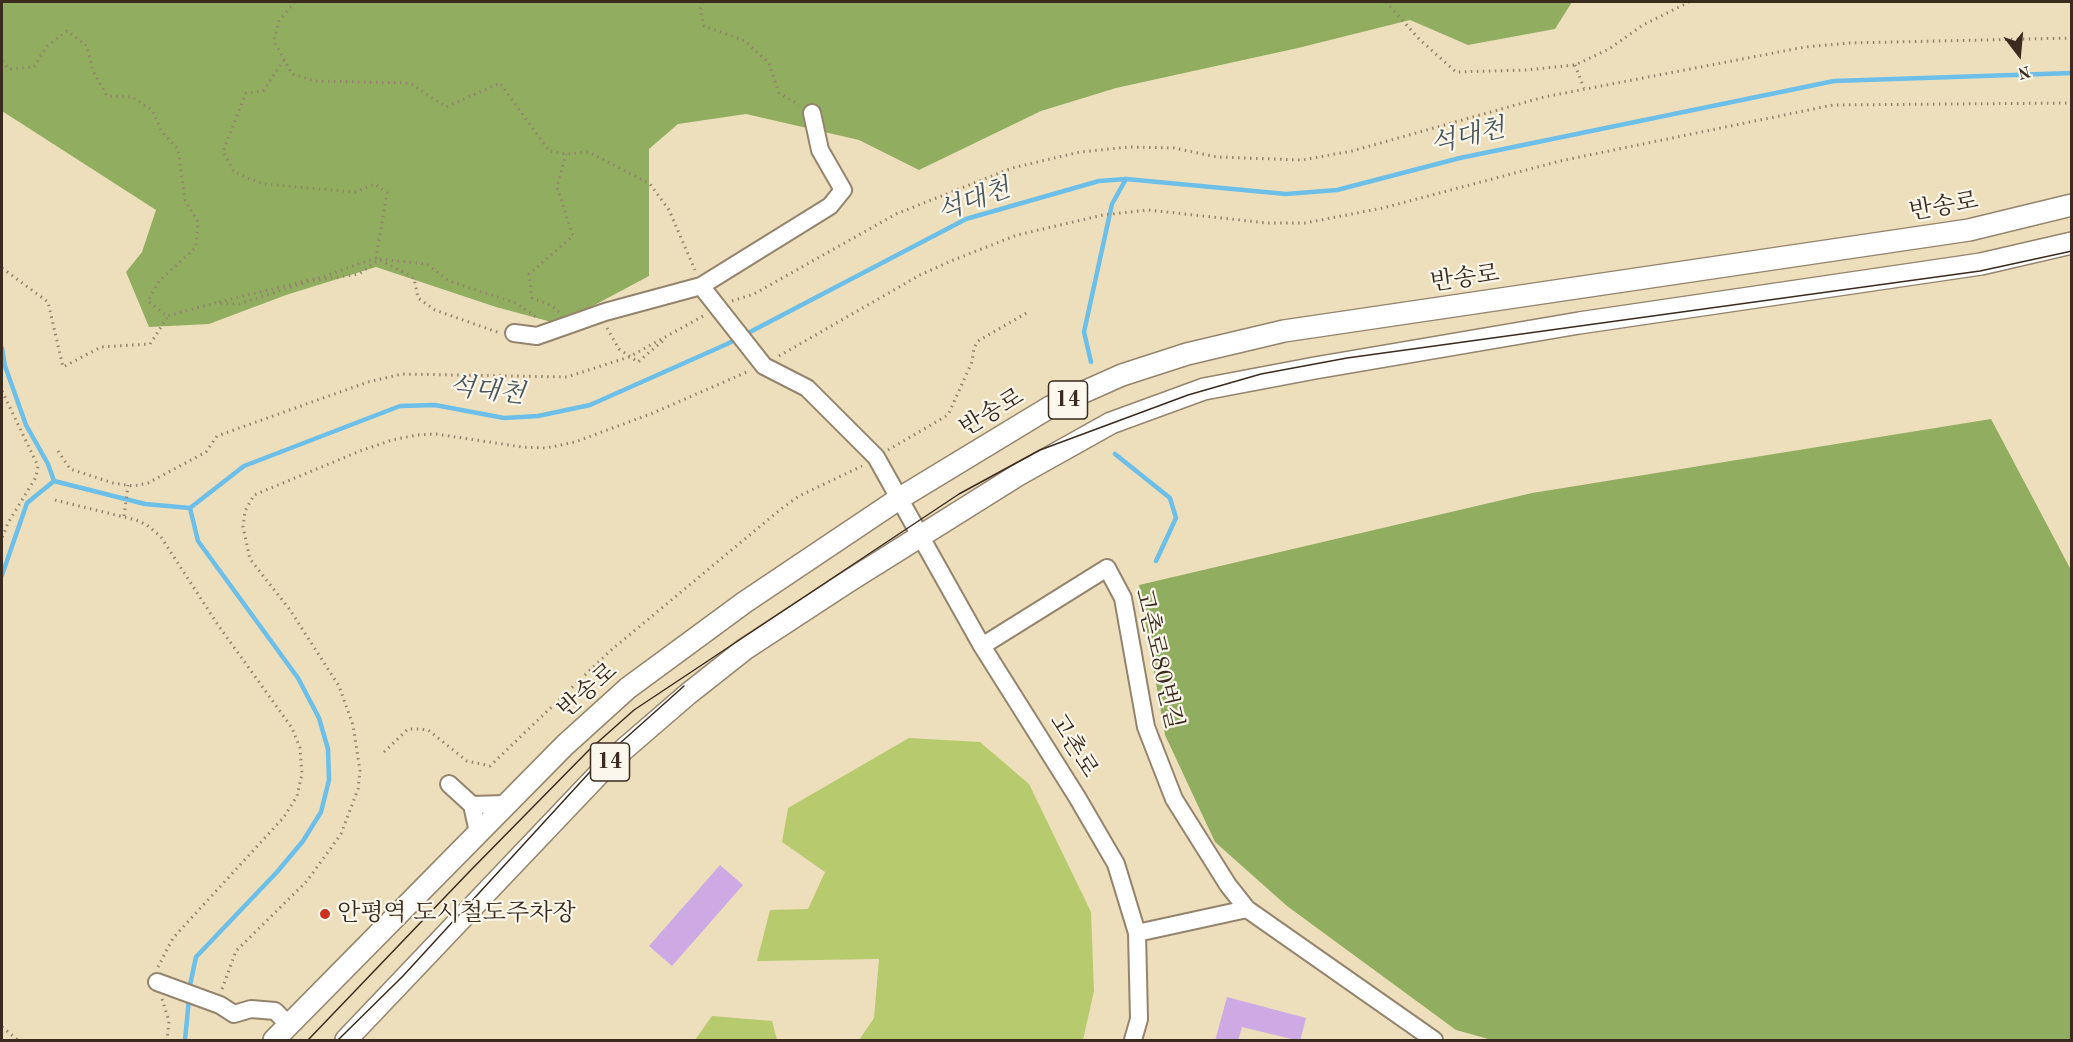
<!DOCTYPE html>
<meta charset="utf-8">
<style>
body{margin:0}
#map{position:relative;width:2073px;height:1042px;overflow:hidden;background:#eddfbc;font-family:"Old Standard TT",serif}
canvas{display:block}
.frame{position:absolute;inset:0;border:3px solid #3b2a1e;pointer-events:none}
.north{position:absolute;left:1989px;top:24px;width:60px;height:60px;-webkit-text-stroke:4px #fbf7ec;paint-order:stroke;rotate:164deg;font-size:16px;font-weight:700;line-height:24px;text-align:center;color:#3b2a1e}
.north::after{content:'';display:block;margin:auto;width:21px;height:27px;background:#3b2a1e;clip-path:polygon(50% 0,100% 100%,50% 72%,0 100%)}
</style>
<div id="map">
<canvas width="2073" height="1042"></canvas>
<div class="frame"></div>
<div class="north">N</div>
</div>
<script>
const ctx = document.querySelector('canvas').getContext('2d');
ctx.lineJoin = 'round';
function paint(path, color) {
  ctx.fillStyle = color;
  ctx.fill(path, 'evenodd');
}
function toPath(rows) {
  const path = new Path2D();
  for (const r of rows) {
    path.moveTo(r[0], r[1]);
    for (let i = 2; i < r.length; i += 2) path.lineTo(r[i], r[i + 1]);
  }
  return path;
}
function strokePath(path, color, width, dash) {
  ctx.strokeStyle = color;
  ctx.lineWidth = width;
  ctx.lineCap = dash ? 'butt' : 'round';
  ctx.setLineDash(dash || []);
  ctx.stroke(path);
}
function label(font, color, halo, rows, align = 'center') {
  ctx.font = font + ' "Old Standard TT","Noto Serif KR",serif';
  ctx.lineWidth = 4.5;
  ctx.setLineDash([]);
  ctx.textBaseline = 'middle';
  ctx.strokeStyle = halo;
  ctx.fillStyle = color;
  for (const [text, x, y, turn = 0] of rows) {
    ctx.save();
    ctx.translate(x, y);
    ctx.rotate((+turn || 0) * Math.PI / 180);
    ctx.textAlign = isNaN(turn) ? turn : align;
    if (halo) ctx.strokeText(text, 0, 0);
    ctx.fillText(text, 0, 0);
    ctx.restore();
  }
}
const green = toPath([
 [909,738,980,742,1029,784,1091,912,1094,991,1083,1040,859,1040,874,1018,879,959,757,961,770,910,808,909,825,872,782,842,788,808],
 [712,1016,772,1021,777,1040,695,1040]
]);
const forest = toPath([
 [2,2,1572,2,1555,29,1468,45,1410,20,1298,48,1116,88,1041,111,919,170,859,140,746,114,678,124,649,149,649,276,559,324,496,307,376,267,286,295,209,324,149,327,126,272,142,252,156,210,2,111],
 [1991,419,2071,570,2071,1040,1492,1040,1456,1030,1287,906,1215,842,1165,735,1139,585,1532,493]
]);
const stream = toPath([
 [2,348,5,366,26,425,48,464,54,481],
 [1091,362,1084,332,1112,204,1126,179],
 [1115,454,1170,498,1176,518,1156,561],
 [2,575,27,503,54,481,145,504,190,508,244,466,400,406,435,405,504,418,538,416,590,405,727,344,966,219,1099,181,1126,179,1286,194,1337,190,1460,158,1834,81,2072,73],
 [189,990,196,957,277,872,303,841,321,812,329,780,328,749,319,718,298,678,198,541,190,508],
 [185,1040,189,999]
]);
const building = toPath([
 [720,865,743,885,672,966,649,946],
 [1227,997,1306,1018,1300,1041,1242,1027,1238,1041,1215,1041]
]);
const path = toPath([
 [295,2,279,21,274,41,292,74,316,81,410,83,446,107,500,83,549,151,566,154,589,152,650,184,669,210,695,270],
 [703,2,700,9,704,26,745,41,769,63,779,93,799,105],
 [1386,2,1420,40,1456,72,1526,70,1575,65,1609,49,1643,25,1689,2],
 [284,60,263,91,246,93,223,151,234,172,263,184,355,192,375,184,387,193,376,258],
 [2,61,9,69,34,67,47,46,67,31,87,46,93,71,107,96,132,97,152,110,162,132,178,149,185,200,198,222,196,247,159,281,148,301,167,316,215,303,239,304,310,281,359,274,380,259,427,264,449,281,516,303,539,319],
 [1575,65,1584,88],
 [2,268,48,302,63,367,101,347,150,344,169,315],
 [732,301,754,294,896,214,1012,168,1080,152,1129,147,1174,148,1217,157,1302,160,1352,151,1544,97,1805,47,1850,43,2072,38],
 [219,302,325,276,376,258,414,278,418,298,435,310,500,333],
 [559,312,552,306,532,298,529,274,573,236,557,187,566,154],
 [607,328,619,349,638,362,665,339],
 [779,356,920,275,951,261,1017,235,1103,215,1148,210,1267,223,1305,223,1383,208,1560,161,1833,105,2072,103],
 [2,391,38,466,36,477,8,523,2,538],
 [888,450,948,415,972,362,974,348,978,341,1028,312],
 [58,451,70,469,113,483,133,486,148,483,206,452,217,436,368,382,402,374,567,377,629,357,705,315],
 [55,500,136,520,147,525,161,537,218,625,292,728,300,748,302,774,297,796,284,817,173,938,158,967],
 [124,516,128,485],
 [384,752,408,729,419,729,428,730,467,761,490,766,610,651,781,509,799,496,862,466],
 [222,989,236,951,307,881,341,834,358,789,360,771,353,725,339,686,290,610,250,559,243,527,245,511,254,495,360,451,392,440,417,435,436,434,522,447,546,448,575,442,653,413,749,371],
 [162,999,169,1021,167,1040],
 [2,1027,18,1040]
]);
const minor = toPath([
 [812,113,820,150,843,190,830,206,701,286,764,366,807,388,876,457,982,646,1077,797,1116,864,1137,933,1139,1019,1133,1040],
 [514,333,537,336,605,312,701,286],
 [982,646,1107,568,1123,598,1146,727,1174,799,1228,885,1247,909,1434,1040],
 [449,784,472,805,478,832],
 [472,805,506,804],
 [1137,933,1247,909],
 [157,982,220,1005,234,1014,251,1009,275,1011,289,1025]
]);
const major = toPath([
 [274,1040,565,745,628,688,745,602,900,498,1050,407,1122,375,1187,354,1284,331,1969,230,2072,205],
 [346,1040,615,757,688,694,745,649,849,581,1018,475,1111,423,1204,389,1315,368,1579,323,1981,264,2072,243]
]);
const tram = toPath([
 [308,1040,469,872,589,750,634,710,959,494,1040,450,1188,395,1261,374,1347,358,1980,271,2072,251],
 [338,1040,403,976,600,761,684,686]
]);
const markers = [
 [325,914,6,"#c8321e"]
];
const shields = [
 [1068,400,39],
 [610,762,39]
];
const shieldNames = [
 ["14",1068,400],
 ["14",610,762]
];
const streetNames = [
 ["반송로",1944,207,-10],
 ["반송로",1465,279,-8],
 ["반송로",992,413,-31],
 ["고촌로80번길",1158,659,77],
 ["반송로",588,691,-41],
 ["고촌로",1073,746,58]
];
const poiNames = [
 ["안평역 도시철도주차장",337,914]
];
const waterNames = [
 ["석대천",1468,137,-13],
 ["석대천",974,201,-20],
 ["석대천",487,391,7]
];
paint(green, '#b7ca6d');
paint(forest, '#91ae60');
strokePath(stream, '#6cbfe8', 4.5);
paint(building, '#ceaae4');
strokePath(minor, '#94846d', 20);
strokePath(major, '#94846d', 24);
strokePath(path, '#94846d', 3, [1.5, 4.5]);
strokePath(minor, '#fff', 16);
strokePath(major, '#fff', 21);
strokePath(tram, '#3b2a1e', 1.5);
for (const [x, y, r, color] of markers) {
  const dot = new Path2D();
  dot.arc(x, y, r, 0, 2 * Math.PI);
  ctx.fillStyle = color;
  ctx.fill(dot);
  strokePath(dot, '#fbf7ec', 2);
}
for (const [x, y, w] of shields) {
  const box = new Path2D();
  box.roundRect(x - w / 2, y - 19, w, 38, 4.5);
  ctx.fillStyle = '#fbf7ec';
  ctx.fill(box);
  strokePath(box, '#3b2a1e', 1.5);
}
label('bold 22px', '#3b2a1e', null, shieldNames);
label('24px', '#3b2a1e', '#fbf7ec', streetNames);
label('24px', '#3b2a1e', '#fbf7ec', poiNames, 'left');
label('italic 26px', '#4a575b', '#fbf7ec', waterNames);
</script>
